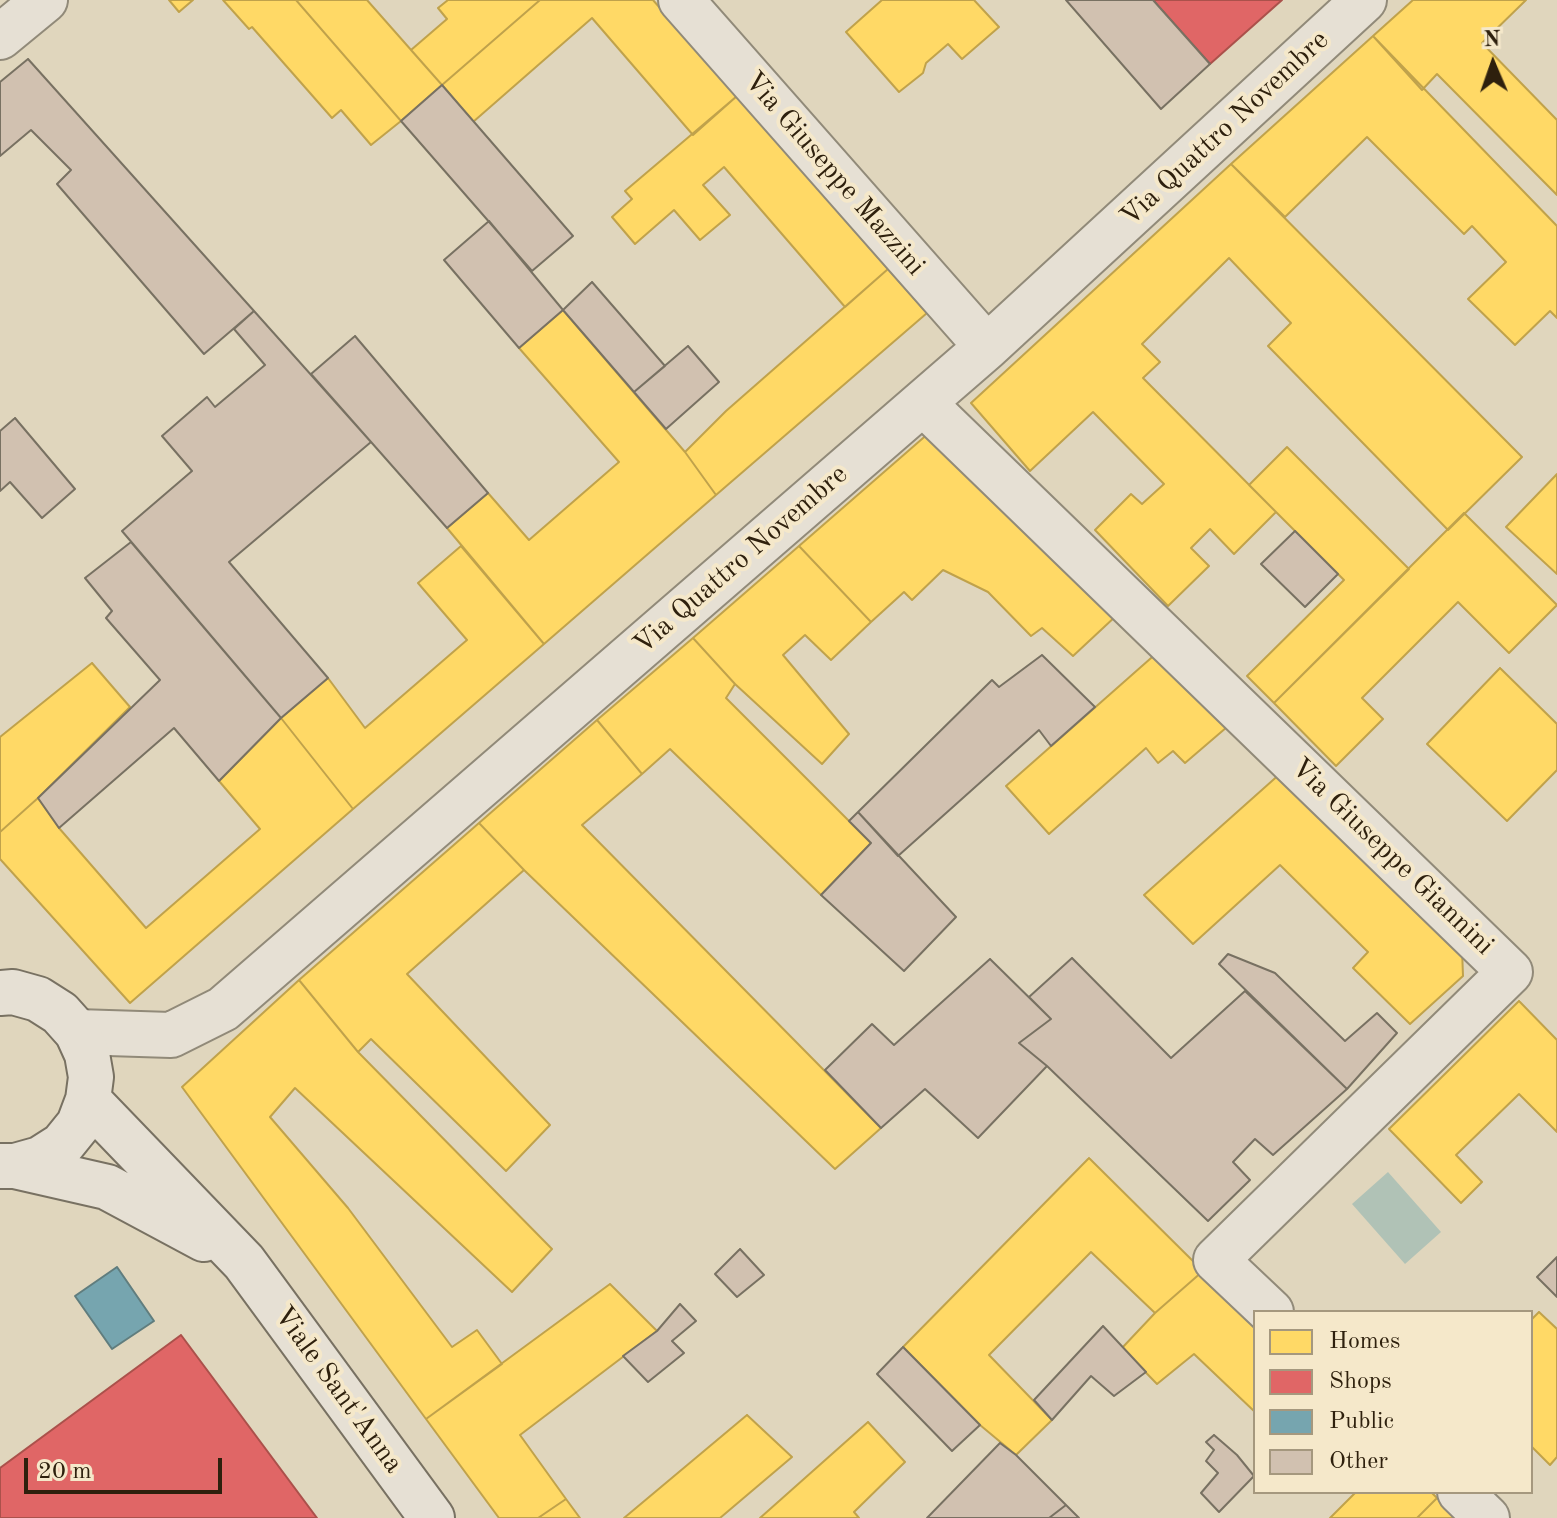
<!DOCTYPE html>
<style>
body{margin:0}
#map{position:relative;width:1557px;height:1518px;overflow:hidden;background:#e0d6bd;font-family:"Old Standard TT",serif}
canvas{display:block}
.legend{position:absolute;left:1253px;top:1310px;width:280px;height:184px;box-sizing:border-box;background:#f5e8ca;border:2px solid #a5987e;margin:0;padding:10px 14px;list-style:none;font-size:24px;color:#2e200d}
.legend li{display:flex;align-items:center;gap:16px;height:40px}
.legend b{width:40px;border:2px solid #a5987e}
.north{position:absolute;left:1453px;top:24px;width:80px;height:80px;-webkit-text-stroke:6px #f5e8ca;paint-order:stroke;rotate:358deg;font-size:22px;font-weight:700;line-height:32px;text-align:center;color:#2e200d}
.north::after{content:'';display:block;margin:auto;width:28px;height:36px;background:#2e200d;clip-path:polygon(50% 0,100% 100%,50% 72%,0 100%)}
.scale{position:absolute;left:24px;top:1458px;width:198px;height:36px;box-sizing:border-box;border:4px solid #2e200d;border-top:0;padding-left:10px;font-size:24px;line-height:28px;white-space:nowrap;color:#2e200d;-webkit-text-stroke:6px #f5e8ca;paint-order:stroke}
</style>
<div id="map">
<canvas width="1557" height="1518"></canvas>
<ul class="legend">
<li><b style="height:22px;background:#ffd966"></b>Homes</li>
<li><b style="height:22px;background:#e06666"></b>Shops</li>
<li><b style="height:22px;background:#76a5af"></b>Public</li>
<li><b style="height:22px;background:#d1c1b0"></b>Other</li>
</ul>
<div class="north">N</div>
<div class="scale">20 m</div>
</div>
<script>
const ctx = document.querySelector('canvas').getContext('2d');
ctx.lineJoin = 'round';
function paint(path, color) {
  ctx.fillStyle = color;
  ctx.fill(path, 'evenodd');
}
function toPath(rows) {
  const path = new Path2D();
  for (const r of rows) {
    path.moveTo(r[0], r[1]);
    for (let i = 2; i < r.length; i += 2) path.lineTo(r[i], r[i + 1]);
  }
  return path;
}
function strokePath(path, color, width, dash) {
  ctx.strokeStyle = color;
  ctx.lineWidth = width;
  ctx.lineCap = dash ? 'butt' : 'round';
  ctx.setLineDash(dash || []);
  ctx.stroke(path);
}
function label(font, color, halo, rows, align = 'center') {
  ctx.font = font + ' "Old Standard TT",serif';
  ctx.lineWidth = 8;
  ctx.setLineDash([]);
  ctx.textBaseline = 'middle';
  ctx.strokeStyle = halo;
  ctx.fillStyle = color;
  for (const [text, x, y, turn = 0] of rows) {
    ctx.save();
    ctx.translate(x, y);
    ctx.rotate((+turn || 0) * Math.PI / 180);
    ctx.textAlign = isNaN(turn) ? turn : align;
    if (halo) ctx.strokeText(text, 0, 0);
    ctx.fillText(text, 0, 0);
    ctx.restore();
  }
}
const water = toPath([
 [1388,1172,1441,1232,1405,1264,1352,1204]
]);
const homes = toPath([
 [169,0,193,0,179,12,169,0],
 [223,0,296,0,401,121,371,145,341,110,332,118,252,27,249,29,223,0],
 [296,0,367,0,442,85,401,121,296,0],
 [448,0,540,0,442,85,411,50,447,19,438,8,448,0],
 [540,0,653,0,737,96,693,135,592,18,473,122,442,85,540,0],
 [882,0,974,0,999,27,962,59,948,44,926,63,923,73,899,92,846,32,882,0],
 [1413,0,1526,0,1482,43,1557,120,1557,195,1437,74,1422,90,1373,36,1413,0],
 [1373,36,1557,226,1557,318,1550,311,1515,345,1468,299,1506,262,1472,226,1464,234,1367,137,1285,217,1231,164,1373,36],
 [737,96,888,269,845,307,724,167,703,185,730,215,700,240,674,210,635,244,612,217,632,199,625,191,737,96],
 [1231,164,1522,457,1448,530,1268,346,1291,323,1229,258,1142,344,1160,362,1143,378,1276,512,1234,554,1210,529,1191,548,1209,566,1168,606,1095,530,1131,494,1142,504,1164,484,1093,412,1030,471,971,403,1231,164],
 [888,269,927,313,716,495,685,452,726,411,888,269],
 [563,310,685,452,716,495,544,644,447,528,488,493,529,540,619,462,519,348,563,310],
 [930,432,1117,615,1073,656,1042,628,1031,636,988,592,943,570,912,600,904,592,871,622,799,546,930,432],
 [1287,447,1409,569,1274,703,1247,676,1344,580,1249,485,1287,447],
 [1557,474,1557,574,1506,527,1557,474],
 [1464,513,1557,605,1509,653,1458,602,1362,698,1383,719,1336,766,1274,703,1464,513],
 [461,546,544,644,353,809,281,718,328,678,365,728,467,640,418,583,461,546],
 [799,546,871,622,831,660,805,635,783,655,849,734,822,764,735,684,693,638,799,546],
 [693,638,735,684,726,698,871,843,821,895,670,749,642,774,597,720,693,638],
 [1159,651,1227,727,1185,763,1173,751,1158,763,1146,748,1049,834,1006,786,1159,651],
 [92,663,130,707,38,798,0,832,0,737,92,663],
 [1500,668,1557,724,1557,770,1507,821,1427,744,1500,668],
 [281,718,353,809,130,1003,0,859,0,832,38,798,59,828,146,928,260,829,219,781,281,718],
 [597,720,642,774,582,825,881,1128,835,1169,524,870,479,823,597,720],
 [1282,772,1462,949,1463,976,1410,1024,1353,968,1368,952,1280,865,1193,944,1144,895,1282,772],
 [479,823,524,870,407,974,550,1125,506,1171,371,1039,358,1052,299,980,479,823],
 [299,980,358,1052,552,1249,512,1292,295,1088,270,1117,348,1208,452,1347,477,1330,502,1364,426,1419,182,1087,299,980],
 [1519,1001,1557,1040,1557,1132,1519,1094,1456,1155,1482,1182,1461,1203,1389,1129,1519,1001],
 [1089,1158,1203,1271,1155,1313,1091,1252,989,1355,1052,1420,1016,1455,980,1425,903,1347,1089,1158],
 [1203,1271,1255,1321,1255,1412,1194,1354,1157,1384,1122,1348,1155,1313,1203,1271],
 [610,1284,657,1331,520,1435,566,1499,538,1518,499,1518,426,1419,610,1284],
 [1539,1312,1557,1329,1557,1457,1550,1465,1531,1446,1531,1320,1539,1312],
 [747,1415,792,1457,720,1518,624,1518,747,1415],
 [868,1422,905,1462,854,1512,859,1518,760,1518,868,1422],
 [1356,1492,1431,1492,1437,1498,1417,1518,1330,1518,1356,1492],
 [1437,1498,1457,1518,1417,1518,1437,1498],
 [566,1499,580,1518,538,1518,566,1499]
]);
const shops = toPath([
 [1153,0,1282,0,1210,64,1153,0],
 [181,1335,317,1518,0,1518,0,1468,181,1335]
]);
const public = toPath([
 [117,1267,154,1321,112,1349,75,1296,117,1267]
]);
const building = toPath([
 [1066,0,1153,0,1210,64,1161,109,1066,0],
 [28,59,254,311,204,354,57,184,71,170,31,130,0,156,0,82,28,59],
 [442,85,573,236,532,271,401,121,442,85],
 [489,221,563,310,519,348,444,260,489,221],
 [592,282,665,366,634,392,563,310,592,282],
 [254,311,371,442,229,562,328,678,281,718,122,531,192,471,162,436,207,397,215,407,265,365,234,329,254,311],
 [355,336,488,493,447,528,311,374,355,336],
 [688,346,719,382,666,429,634,392,688,346],
 [15,418,75,489,42,518,10,482,0,491,0,431,15,418],
 [1295,531,1338,574,1305,607,1261,564,1295,531],
 [131,542,281,718,219,781,174,728,59,828,38,798,160,680,106,618,112,611,85,578,131,542],
 [1042,655,1095,707,1051,746,1039,730,898,856,858,812,992,680,999,687,1042,655],
 [858,812,956,917,904,971,821,895,871,843,849,821,858,812],
 [1228,954,1275,973,1345,1041,1377,1013,1397,1033,1347,1089,1219,964,1228,954],
 [1072,958,1171,1058,1245,991,1347,1089,1273,1155,1255,1139,1233,1162,1250,1180,1208,1221,1047,1066,1019,1043,1051,1019,1029,997,1072,958],
 [990,959,1051,1019,1019,1043,1047,1066,978,1138,925,1089,881,1128,825,1070,872,1024,894,1045,990,959],
 [740,1249,764,1275,737,1297,715,1274,740,1249],
 [1557,1257,1557,1297,1537,1277,1557,1257],
 [680,1304,696,1321,672,1341,684,1353,648,1382,623,1356,657,1331,680,1304],
 [1103,1326,1146,1372,1114,1396,1091,1376,1052,1420,1034,1400,1103,1326],
 [903,1347,980,1425,952,1451,877,1374,903,1347],
 [1214,1435,1237,1455,1254,1476,1219,1512,1201,1493,1218,1473,1206,1461,1214,1450,1206,1442,1214,1435],
 [1000,1443,1016,1455,1066,1505,1049,1518,927,1518,1000,1443],
 [1066,1505,1079,1518,1049,1518,1066,1505]
]);
const street = toPath([
 [681,0,987,347],
 [0,37,45,0],
 [923,403,1510,972,1216,1260,1271,1312],
 [77,1032,171,1035,223,1009,987,347,1364,0],
 [1460,1492,1487,1518]
]);
const secondary = toPath([
 [0,993,13,992,38,999,60,1013,77,1032,87,1054,91,1077,88,1100,79,1124,62,1145,40,1159,15,1166,0,1166],
 [88,1100,244,1262,432,1518],
 [15,1166,107,1187,204,1239]
]);
const streetNames = [
 ["Via Quattro Novembre",1225,129,-43],
 ["Via Giuseppe Mazzini",834,174,49],
 ["Via Quattro Novembre",741,560,-41],
 ["Via Giuseppe Giannini",1392,857,44],
 ["Viale Sant'Anna",338,1390,54]
];
paint(water, '#b0c2b6');
paint(homes, '#ffd966');
strokePath(homes, '#c0a24b', 2);
paint(shops, '#e06666');
strokePath(shops, '#ab514b', 2);
paint(public, '#76a5af');
strokePath(public, '#607d7e', 2);
paint(building, '#d1c1b0');
strokePath(building, '#787162', 2);
strokePath(street, '#918a79', 48);
strokePath(secondary, '#787162', 48);
strokePath(street, '#e6e0d4', 44);
strokePath(secondary, '#e6e0d4', 44);
label('28px', '#2e200d', '#f5e8ca', streetNames);
</script>
